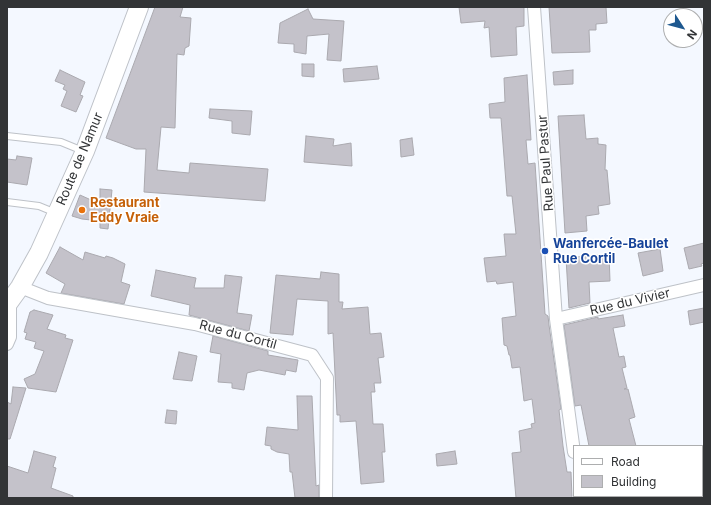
<!DOCTYPE html>
<meta charset="utf-8">
<style>
body{margin:0}
#map{position:relative;width:711px;height:505px;overflow:hidden;background:#f4f8ff;font-family:Inter,sans-serif}
canvas{display:block}
.frame{position:absolute;inset:0;border:8px solid #323436;pointer-events:none}
.legend{position:absolute;left:573px;top:445px;width:130px;height:52px;box-sizing:border-box;background:#fff;border:1px solid #adaeaf;margin:0;padding:5px 7px;list-style:none;font-size:12px;color:#323436}
.legend li{display:flex;align-items:center;gap:8px;height:20px}
.legend b{width:20px;border:1px solid #adaeaf}
.north{position:absolute;left:663px;top:8px;width:40px;height:40px;box-sizing:border-box;background:#fff;border:1px solid #adaeaf;border-radius:50%;rotate:126deg;font-size:11px;font-weight:700;line-height:16px;text-align:center;color:#323436}
.north::after{content:'';display:block;margin:auto;width:14px;height:18px;background:#1e588f;clip-path:polygon(50% 0,100% 100%,50% 72%,0 100%)}
</style>
<div id="map">
<canvas width="711" height="505"></canvas>
<div class="frame"></div>
<ul class="legend">
<li><b style="height:5px;background:#fff"></b>Road</li>
<li><b style="height:11px;background:#c4c2ca"></b>Building</li>
</ul>
<div class="north">N</div>
</div>
<script>
const ctx = document.querySelector('canvas').getContext('2d');
ctx.lineJoin = 'round';
function paint(path, color) {
  ctx.fillStyle = color;
  ctx.fill(path, 'evenodd');
}
function toPath(rows) {
  const path = new Path2D();
  for (const r of rows) {
    path.moveTo(r[0], r[1]);
    for (let i = 2; i < r.length; i += 2) path.lineTo(r[i], r[i + 1]);
  }
  return path;
}
function strokePath(path, color, width, dash) {
  ctx.strokeStyle = color;
  ctx.lineWidth = width;
  ctx.lineCap = dash ? 'butt' : 'round';
  ctx.setLineDash(dash || []);
  ctx.stroke(path);
}
function label(font, color, halo, rows, align = 'center') {
  ctx.font = font + ' Inter,sans-serif';
  ctx.lineWidth = 3;
  ctx.setLineDash([]);
  ctx.textBaseline = 'middle';
  ctx.strokeStyle = halo;
  ctx.fillStyle = color;
  for (const [text, x, y, turn = 0] of rows) {
    ctx.save();
    ctx.translate(x, y);
    ctx.rotate((+turn || 0) * Math.PI / 180);
    ctx.textAlign = isNaN(turn) ? turn : align;
    if (halo) ctx.strokeText(text, 0, 0);
    ctx.fillText(text, 0, 0);
    ctx.restore();
  }
}
const building = toPath([
 [155,7,183,7,180,17,191,18,189,46,185,48,184,55,177,54,175,128,161,127,157,170,189,173,190,163,268,169,265,201,144,192,146,149,136,149,106,138,155,7],
 [459,7,524,7,524,26,516,27,517,55,491,57,489,27,484,28,485,21,461,23,459,7],
 [549,7,606,7,607,23,596,24,596,30,589,30,590,52,552,53,549,7],
 [308,9,313,19,344,21,341,61,327,60,329,34,307,36,306,54,294,52,294,44,278,43,280,23,308,9],
 [302,64,314,64,314,77,302,76,302,64],
 [377,66,379,79,344,82,343,69,377,66],
 [60,70,85,82,80,95,83,96,76,112,61,106,67,91,63,89,65,85,55,81,60,70],
 [573,70,573,84,554,85,553,72,573,70],
 [527,75,531,140,526,140,528,164,535,163,545,314,548,316,549,325,561,409,559,410,563,446,567,472,571,472,572,498,516,498,512,453,521,452,519,431,532,428,531,424,535,423,532,399,524,401,520,367,512,368,510,355,509,355,507,346,504,345,502,318,516,316,513,282,497,284,496,281,487,282,484,258,506,256,504,234,516,234,512,196,507,196,501,118,490,118,489,104,505,102,504,78,527,75],
 [210,109,252,111,250,135,232,133,232,121,209,118,210,109],
 [584,115,586,139,598,138,598,144,606,145,605,170,607,170,610,204,598,206,599,214,586,216,587,231,565,233,558,116,584,115],
 [306,136,334,139,333,146,351,143,352,166,304,162,306,136],
 [412,138,414,155,401,157,400,140,412,138],
 [17,156,32,158,27,185,7,182,7,159,16,160,17,156],
 [100,189,112,190,108,229,100,228,100,221,82,219,72,216,80,195,100,204,100,189],
 [704,243,704,263,701,264,702,266,689,269,684,248,704,243],
 [60,247,83,260,85,252,105,258,106,256,113,258,125,264,121,282,130,285,124,304,61,293,65,284,46,273,60,247],
 [660,249,663,271,643,276,638,253,660,249],
 [609,254,610,281,589,282,590,303,569,308,566,258,609,254],
 [156,270,196,278,194,288,224,288,225,275,242,277,237,313,252,315,249,331,189,315,190,305,151,296,156,270],
 [321,272,339,274,339,302,343,302,342,309,368,307,370,334,381,333,384,357,378,358,381,383,374,383,375,392,371,392,373,424,383,424,385,452,382,452,384,482,361,484,356,421,340,422,340,415,337,415,333,333,328,334,328,301,297,299,293,335,270,333,276,275,320,279,321,272],
 [704,308,704,322,690,325,688,311,704,308],
 [34,310,53,315,47,329,66,335,65,338,73,340,56,392,28,388,24,379,35,374,44,351,34,348,36,342,25,339,27,333,24,332,30,312,34,310],
 [623,315,625,326,613,328,619,357,624,356,626,367,622,368,627,388,624,389,628,389,635,417,629,419,636,446,589,446,581,405,575,406,564,325,598,317,598,319,623,315],
 [213,336,268,351,268,355,298,360,296,372,286,370,285,375,259,370,247,373,244,390,232,388,232,383,218,382,221,354,210,352,213,336],
 [179,352,197,356,192,381,173,379,179,352],
 [13,387,26,388,10,439,7,439,7,402,11,404,13,387],
 [297,396,312,396,316,486,319,485,319,498,295,498,292,472,290,472,289,454,277,452,271,449,271,446,265,445,267,427,298,430,297,396],
 [167,410,177,411,176,424,165,423,167,410],
 [34,451,56,457,53,467,56,468,51,488,73,496,73,498,7,498,7,466,28,473,34,451],
 [455,451,457,464,437,466,436,454,455,451]
]);
const service = toPath([
 [7,136,61,142,83,151],
 [7,202,39,206,56,213]
]);
const minor = toPath([
 [534,7,556,319,574,452],
 [20,287,48,298,195,324,312,355,327,378,326,498],
 [556,319,704,285],
 [7,344,10,337,10,303],
 [580,496,580,498]
]);
const secondary = toPath([
 [7,305,20,287,39,253,85,151,139,7]
]);
const markers = [
 [82,210,4,"#e8710a"],
 [545,251,4,"#1a4fb4"]
];
const streetNames = [
 ["Route de Namur",80,159,-67],
 ["Rue Paul Pastur",546,163,-94],
 ["Rue du Vivier",630,302,-13],
 ["Rue du Cortil",238,335,15]
];
const foodNames = [
 ["Restaurant",90,203],
 ["Eddy Vraie",90,218]
];
const transitNames = [
 ["Wanfercée-Baulet",553,244],
 ["Rue Cortil",553,259]
];
paint(building, '#c4c2ca');
strokePath(building, '#aaa9af', 1);
strokePath(service, '#bec2c8', 8);
strokePath(minor, '#bec2c8', 14);
strokePath(secondary, '#bec2c8', 20);
strokePath(service, '#fff', 6);
strokePath(minor, '#fff', 12);
strokePath(secondary, '#fff', 18);
for (const [x, y, r, color] of markers) {
  const dot = new Path2D();
  dot.arc(x, y, r, 0, 2 * Math.PI);
  ctx.fillStyle = color;
  ctx.fill(dot);
  strokePath(dot, '#fff', 1.5);
}
label('13px', '#323436', '#fff', streetNames);
label('bold 13px', '#c56008', '#fff', foodNames, 'left');
label('bold 13px', '#164399', '#fff', transitNames, 'left');
</script>
